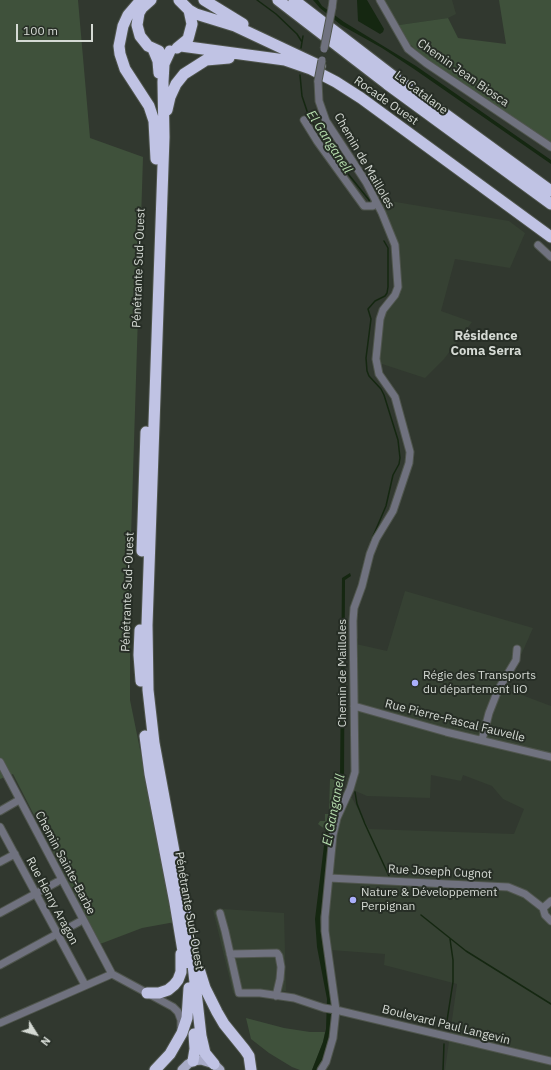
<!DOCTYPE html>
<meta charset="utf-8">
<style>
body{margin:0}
#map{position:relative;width:551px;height:1070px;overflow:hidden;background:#31382f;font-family:"IBM Plex Sans",sans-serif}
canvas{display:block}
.north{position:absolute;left:16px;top:1014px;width:40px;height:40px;-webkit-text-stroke:3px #272e26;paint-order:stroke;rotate:127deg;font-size:11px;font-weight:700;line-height:16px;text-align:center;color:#d5dad4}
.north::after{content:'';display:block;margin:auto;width:14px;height:18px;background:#d5dad4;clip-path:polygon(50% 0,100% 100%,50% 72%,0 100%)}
.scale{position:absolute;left:16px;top:24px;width:77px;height:18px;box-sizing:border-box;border:2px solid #d5dad4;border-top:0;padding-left:5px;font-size:12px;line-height:14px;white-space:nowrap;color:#d5dad4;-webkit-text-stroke:3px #272e26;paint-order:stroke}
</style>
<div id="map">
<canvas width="551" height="1070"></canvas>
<div class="north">N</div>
<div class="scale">100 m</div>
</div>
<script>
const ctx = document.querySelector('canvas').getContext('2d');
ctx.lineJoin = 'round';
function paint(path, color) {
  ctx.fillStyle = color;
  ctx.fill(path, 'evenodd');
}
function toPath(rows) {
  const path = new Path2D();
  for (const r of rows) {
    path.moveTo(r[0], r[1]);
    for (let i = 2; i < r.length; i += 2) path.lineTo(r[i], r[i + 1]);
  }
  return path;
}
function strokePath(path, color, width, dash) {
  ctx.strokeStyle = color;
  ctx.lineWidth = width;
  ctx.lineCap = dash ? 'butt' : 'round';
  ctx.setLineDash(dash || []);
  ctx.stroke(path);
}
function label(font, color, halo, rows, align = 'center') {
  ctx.font = font + ' "IBM Plex Sans",sans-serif';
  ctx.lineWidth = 4;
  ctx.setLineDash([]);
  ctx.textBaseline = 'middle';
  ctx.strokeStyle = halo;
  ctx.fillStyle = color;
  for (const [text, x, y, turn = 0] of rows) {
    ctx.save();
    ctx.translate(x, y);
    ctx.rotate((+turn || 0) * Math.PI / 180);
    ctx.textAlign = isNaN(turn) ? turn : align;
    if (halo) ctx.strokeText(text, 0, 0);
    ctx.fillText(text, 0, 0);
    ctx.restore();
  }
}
const built = toPath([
 [383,0,452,0,456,14,448,18,399,25],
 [384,200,509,221,525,233,510,268,455,259,441,311,472,322,444,359,425,378,379,363,378,359,385,310,397,296,396,245,378,201],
 [405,591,533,628,506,689,551,706,551,1070,445,1070,457,984,384,965,385,954,330,950,327,931,336,839,338,826,349,797,352,798,369,829,514,834,524,809,503,799,492,786,463,775,461,781,431,775,430,798,367,796,353,790,356,644,387,651],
 [223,909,284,913,286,991,270,990,233,993,213,910]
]);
const green = toPath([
 [0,0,78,0,90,138,143,157,130,568,130,700,175,922,142,928,100,944,13,774,0,779],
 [499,0,551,0,551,145,420,54,409,43,399,25,448,18,458,38,506,44],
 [330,779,339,779,326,830,318,824,320,821,325,821,325,814,329,814],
 [246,1018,284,1028,310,1032,325,1032,323,1042,312,1070,300,1070,292,1067,269,1053,251,1039]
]);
const water = toPath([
 [313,0,318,0,322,6,344,22,416,66,551,160,551,164,414,69,382,48,341,25,320,8],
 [357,0,367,0,384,29,383,32,380,34,358,21],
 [350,573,351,576,345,580,344,779,338,803,331,822,326,884,320,919,323,946,331,988,333,1013,331,1030,321,1065,319,1070,312,1070,323,1042,326,1029,327,999,317,947,315,919,327,821,340,779,342,578]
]);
const stream = toPath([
 [257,0,276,14,297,34,302,42],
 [301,48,303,36],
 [300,75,302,96,309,117,349,175,369,200,370,204],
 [371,541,386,506,393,475,399,464,400,458,398,440,384,395,381,389,369,376,367,371,366,358,371,319,368,309,375,301,385,296,387,293,388,287,388,248,384,241],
 [363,569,364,563],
 [357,639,357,669],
 [355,792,357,804,365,824,389,876],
 [421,915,466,951,551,1004],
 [446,1027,453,982,453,960,450,939],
 [443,1070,444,1044]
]);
const minor = toPath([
 [380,0,408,49,426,63,551,147],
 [332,8,333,0],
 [318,81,319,101,326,121,366,182,382,213,395,245,398,287,395,295,383,310,380,319,376,359,379,374,395,397,410,452,409,463,393,511,376,539,370,554,362,586,354,608,353,621,355,772,350,789,337,818,333,835,325,917,325,931,336,1010,333,1038,326,1062,321,1070],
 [304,120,317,141,364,206,373,206,376,202],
 [538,245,551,257],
 [354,706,446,732,551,757],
 [482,740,489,713,498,690,516,660,517,649],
 [0,762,112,974],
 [0,811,19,800],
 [0,827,85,985],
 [0,862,15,854],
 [329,878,508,887,525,894,543,908],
 [543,908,545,915,551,921],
 [543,908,551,901],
 [0,913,57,882],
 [220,913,225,931,239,993,260,993,294,998,324,1008,336,1010,551,1061],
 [230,954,277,953,279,956,281,967,280,979,276,996],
 [0,965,79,922],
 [112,974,173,1007,178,1012,181,1020,181,1029],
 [0,1023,112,974]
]);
const major = toPath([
 [182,1070,188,1064,193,1061,201,1060,214,1064,220,1070]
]);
const highway = toPath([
 [141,0,128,15,123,26,119,46,120,54,125,69,149,106,154,121,156,159],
 [151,0,142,8,139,13,137,25,140,36,148,46,159,51],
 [204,0,243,24],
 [278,0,387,84,551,204],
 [294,0,393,76,551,191],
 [189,10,196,14,235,26,320,66],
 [181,46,285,60,311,69,336,82,361,98,551,237],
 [177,48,188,39,192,24,189,10,179,0],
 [153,49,158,61,159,73],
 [170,51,164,64,163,82,164,137,147,625,148,690,154,743,190,938,201,1036,205,1053,214,1064],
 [167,110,170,97,176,84,184,74,206,60,229,58],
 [142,551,146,432],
 [140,630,139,655,141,681],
 [145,736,150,774,175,903,185,963],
 [199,969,205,988,217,1012,224,1024,245,1050,249,1056,251,1070],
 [147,993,159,993,168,990,174,985,178,980,181,972,181,954],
 [193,1061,195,1049,194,1034],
 [155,1070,170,1054,182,1033,187,1018,189,988]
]);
const minorBridge = toPath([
 [324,49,332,8],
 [318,81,322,60]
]);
const markers = [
 [415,683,4,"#aaaffb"],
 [353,900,4,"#aaaffb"]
];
const streetNames = [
 ["Chemin Jean Biosca",463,73,35],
 ["La Catalane",421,93,37],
 ["Rocade Ouest",386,101,35],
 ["Chemin de Mailloles",364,161,60],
 ["Pénétrante Sud-Ouest",139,268,-88],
 ["Pénétrante Sud-Ouest",128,592,-88],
 ["Chemin de Mailloles",343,673,-90],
 ["Rue Pierre-Pascal Fauvelle",455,721,14],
 ["Chemin Sainte-Barbe",65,863,62],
 ["Rue Joseph Cugnot",440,872,3],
 ["Rue Henry Aragon",52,901,62],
 ["Pénétrante Sud-Ouest",189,911,80],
 ["Boulevard Paul Langevin",446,1025,14]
];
const poiNames = [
 ["Régie des Transports",423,676],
 ["du département liO",423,690],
 ["Nature & Développement",361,893],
 ["Perpignan",361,907]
];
const waterNames = [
 ["El Ganganell",329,142,57],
 ["El Ganganell",334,810,-79]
];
const neighbourhoodNames = [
 ["Résidence",486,336],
 ["Coma Serra",486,351]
];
paint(built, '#364133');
paint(green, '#3f513b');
paint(water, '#152711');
strokePath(stream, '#152711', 1.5);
strokePath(minor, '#4f554d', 9);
strokePath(major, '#4f554d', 11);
strokePath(highway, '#4f554d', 13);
strokePath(minor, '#70727f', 7);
strokePath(major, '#a9acc8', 9);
strokePath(highway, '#c0c3e4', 11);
strokePath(minorBridge, '#4f554d', 9, []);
strokePath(minorBridge, '#70727f', 7);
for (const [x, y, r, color] of markers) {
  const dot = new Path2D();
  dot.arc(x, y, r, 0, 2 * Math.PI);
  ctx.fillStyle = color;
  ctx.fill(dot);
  strokePath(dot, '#272e26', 1.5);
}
label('12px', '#d5dad4', '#272e26', streetNames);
label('12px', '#d5dad4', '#272e26', poiNames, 'left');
label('italic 13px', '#b7dfaf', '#272e26', waterNames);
label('bold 13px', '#d5dad4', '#272e26', neighbourhoodNames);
</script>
